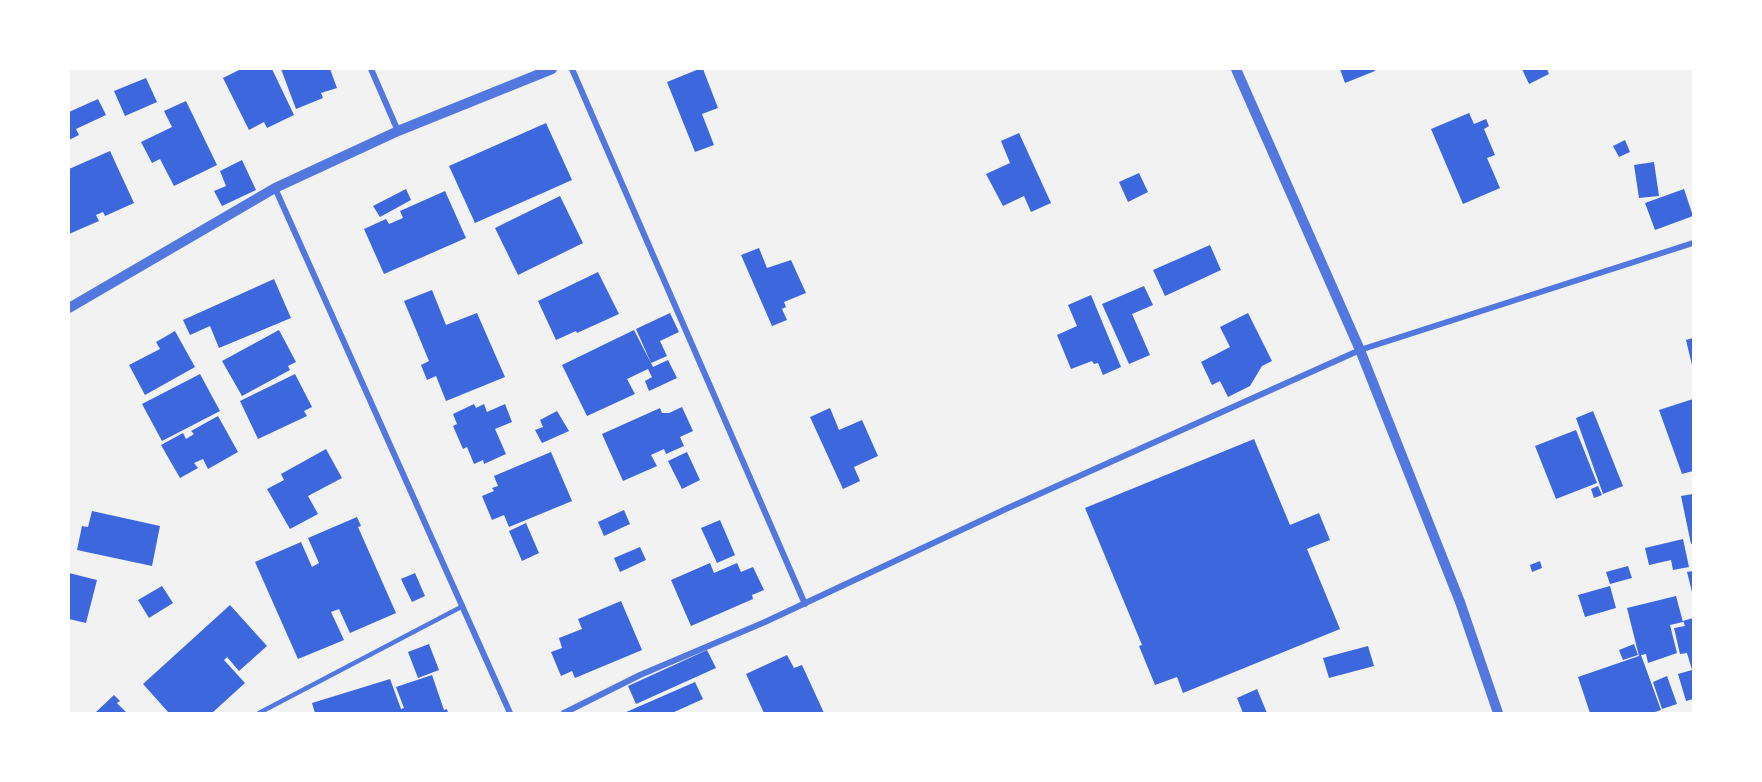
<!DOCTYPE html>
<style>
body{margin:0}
#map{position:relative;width:1762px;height:782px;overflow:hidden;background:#f2f2f2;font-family:Bitter,serif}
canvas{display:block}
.frame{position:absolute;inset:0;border:70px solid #fff;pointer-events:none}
</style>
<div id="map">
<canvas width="1762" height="782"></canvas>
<div class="frame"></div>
</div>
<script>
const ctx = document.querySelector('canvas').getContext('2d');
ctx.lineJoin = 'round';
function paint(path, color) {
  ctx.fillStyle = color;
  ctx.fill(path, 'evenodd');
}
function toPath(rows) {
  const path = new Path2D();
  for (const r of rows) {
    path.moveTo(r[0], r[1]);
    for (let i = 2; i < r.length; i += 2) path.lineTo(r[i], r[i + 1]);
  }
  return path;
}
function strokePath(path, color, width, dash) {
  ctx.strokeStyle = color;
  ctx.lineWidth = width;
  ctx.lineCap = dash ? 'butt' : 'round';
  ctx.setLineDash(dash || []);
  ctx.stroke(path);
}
const building = toPath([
 [241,69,272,69,294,115,267,128,264,122,249,130,223,78],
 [281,69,330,69,337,88,321,93,323,98,296,109],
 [699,69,703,69,718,108,702,114,714,145,695,152,667,82],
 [1340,69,1374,69,1375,71,1345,83],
 [1522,69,1547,69,1549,74,1529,84],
 [146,78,157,102,125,116,114,91],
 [98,99,106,115,76,129,79,135,69,140,69,112],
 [186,101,217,165,174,186,160,159,152,163,141,142,172,127,164,111],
 [1469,113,1474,124,1486,119,1489,126,1484,129,1495,155,1487,158,1500,188,1463,204,1431,129],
 [546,123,572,180,475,223,449,166],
 [1019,133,1051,203,1031,212,1024,196,1003,206,986,174,1010,163,1001,141],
 [1625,140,1630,152,1619,157,1613,146],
 [110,151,134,203,105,216,103,212,96,215,99,221,69,234,69,169],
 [242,160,256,190,222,206,214,191,226,186,220,171],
 [1654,162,1659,196,1639,198,1634,165],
 [1139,173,1148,192,1128,202,1119,182],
 [406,189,411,200,380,217,373,206],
 [1684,189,1693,216,1655,230,1645,203],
 [445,191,466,238,384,274,364,229,386,219,389,224,403,218,400,211],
 [560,196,583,243,518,275,495,228],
 [1210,245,1221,270,1165,296,1153,270],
 [759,248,767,268,791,260,806,293,784,302,786,307,782,309,787,320,772,326,741,255],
 [598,272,619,314,577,333,576,331,556,340,538,301],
 [274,279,291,318,219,348,210,326,190,335,183,320],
 [1144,286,1153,305,1132,314,1150,355,1129,364,1102,304],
 [432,290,446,325,477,313,505,377,446,401,436,376,427,380,421,365,429,361,404,301],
 [1091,295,1121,367,1103,375,1098,363,1094,364,1092,361,1071,369,1057,335,1077,326,1068,305],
 [670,313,679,332,660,341,667,356,651,363,636,329],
 [1248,313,1272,361,1262,366,1250,386,1228,397,1220,381,1212,385,1201,362,1230,347,1220,327],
 [279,330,296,362,288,366,290,370,242,396,222,361],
 [634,330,653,367,668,360,677,378,649,391,645,381,652,377,648,369,627,379,635,394,587,416,562,365],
 [175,331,195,367,145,395,129,365,160,349,156,342],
 [1693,338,1693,364,1692,365,1686,340],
 [200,374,220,411,162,441,142,404],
 [295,374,312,407,304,411,307,416,258,439,240,401],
 [1693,399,1693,471,1682,474,1659,410],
 [474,404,476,408,484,404,487,412,505,404,512,422,495,429,506,454,484,464,483,460,474,464,467,447,463,449,453,426,457,424,453,414],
 [682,407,693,431,680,437,684,446,666,454,664,449,651,455,657,466,623,481,602,434,660,408,662,413,669,413],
 [830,408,839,430,862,420,878,456,854,467,860,481,843,489,810,417],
 [557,411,569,431,542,443,535,430,543,427,540,420],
 [1593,411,1623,486,1603,494,1576,418],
 [218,416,238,452,208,469,203,459,194,463,198,468,180,478,161,445,183,433,186,439,194,434,191,431],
 [1576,430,1597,483,1556,499,1535,446],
 [1254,439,1290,525,1319,513,1330,540,1307,549,1340,629,1183,693,1177,677,1155,685,1139,646,1142,645,1085,508],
 [326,449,342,478,308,496,318,514,290,529,267,489,284,480,281,474],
 [551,452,572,501,509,527,504,515,492,520,482,496,494,491,492,488,498,486,494,476],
 [687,452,700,480,682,489,668,461],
 [1598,486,1602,495,1594,498,1591,489],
 [1693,494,1693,543,1691,544,1681,496],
 [624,510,630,524,604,536,598,522],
 [92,511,160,526,152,566,77,550,82,526,88,527],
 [357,517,361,526,358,527,396,613,350,633,339,609,331,612,344,640,298,659,255,562,301,542,312,567,319,563,308,538],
 [720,520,735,555,717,563,701,528],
 [526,523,539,553,522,561,509,531],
 [1683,539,1689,567,1673,570,1671,560,1649,565,1645,548],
 [640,547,646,560,620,572,614,558],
 [1540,561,1542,568,1532,572,1530,565],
 [710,563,714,573,737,563,741,572,753,567,764,590,752,595,753,599,691,626,671,580],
 [1628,566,1632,578,1610,584,1606,572],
 [1693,571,1693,592,1692,592,1687,572],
 [69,573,97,580,86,623,69,619],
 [415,573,425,596,412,602,401,579],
 [162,586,173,603,149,618,138,600],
 [1610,586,1616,608,1585,617,1578,595],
 [1676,596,1683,622,1670,625,1677,653,1648,663,1646,654,1641,655,1661,710,1652,713,1590,713,1578,677,1639,656,1627,608],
 [621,601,642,650,575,678,572,671,561,676,551,652,562,648,559,638,582,629,578,619],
 [230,605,267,646,239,671,227,657,224,660,245,683,212,713,169,713,143,684],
 [1693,618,1693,699,1686,701,1678,674,1692,670,1687,653,1680,654,1674,628,1685,626,1683,621],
 [429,644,439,670,418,678,408,652],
 [1634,644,1638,655,1623,660,1619,650],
 [1368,646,1374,666,1329,678,1323,658],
 [707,650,716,668,636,704,628,686],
 [787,655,794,668,802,665,824,713,764,713,746,674],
 [432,675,444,710,447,709,448,713,315,713,312,703,390,679,401,709,404,708,396,687],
 [1667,676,1677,704,1662,709,1653,682],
 [695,682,703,699,672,713,624,713],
 [1257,689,1267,713,1243,713,1237,698],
 [114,695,120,701,117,703,127,713,95,713]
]);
const service = toPath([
 [259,713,461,607]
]);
const minor = toPath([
 [371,69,398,131],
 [572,69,805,604],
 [275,188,510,713],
 [564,713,640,675,765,622,1008,508,1360,350,1693,243]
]);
const tertiary = toPath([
 [1236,69,1360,350,1460,602,1498,713],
 [69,308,275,188,398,131,552,69]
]);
paint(building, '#3d67dc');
strokePath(service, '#5277de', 4.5);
strokePath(minor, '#5277de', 6);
strokePath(tertiary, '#5277de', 10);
</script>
